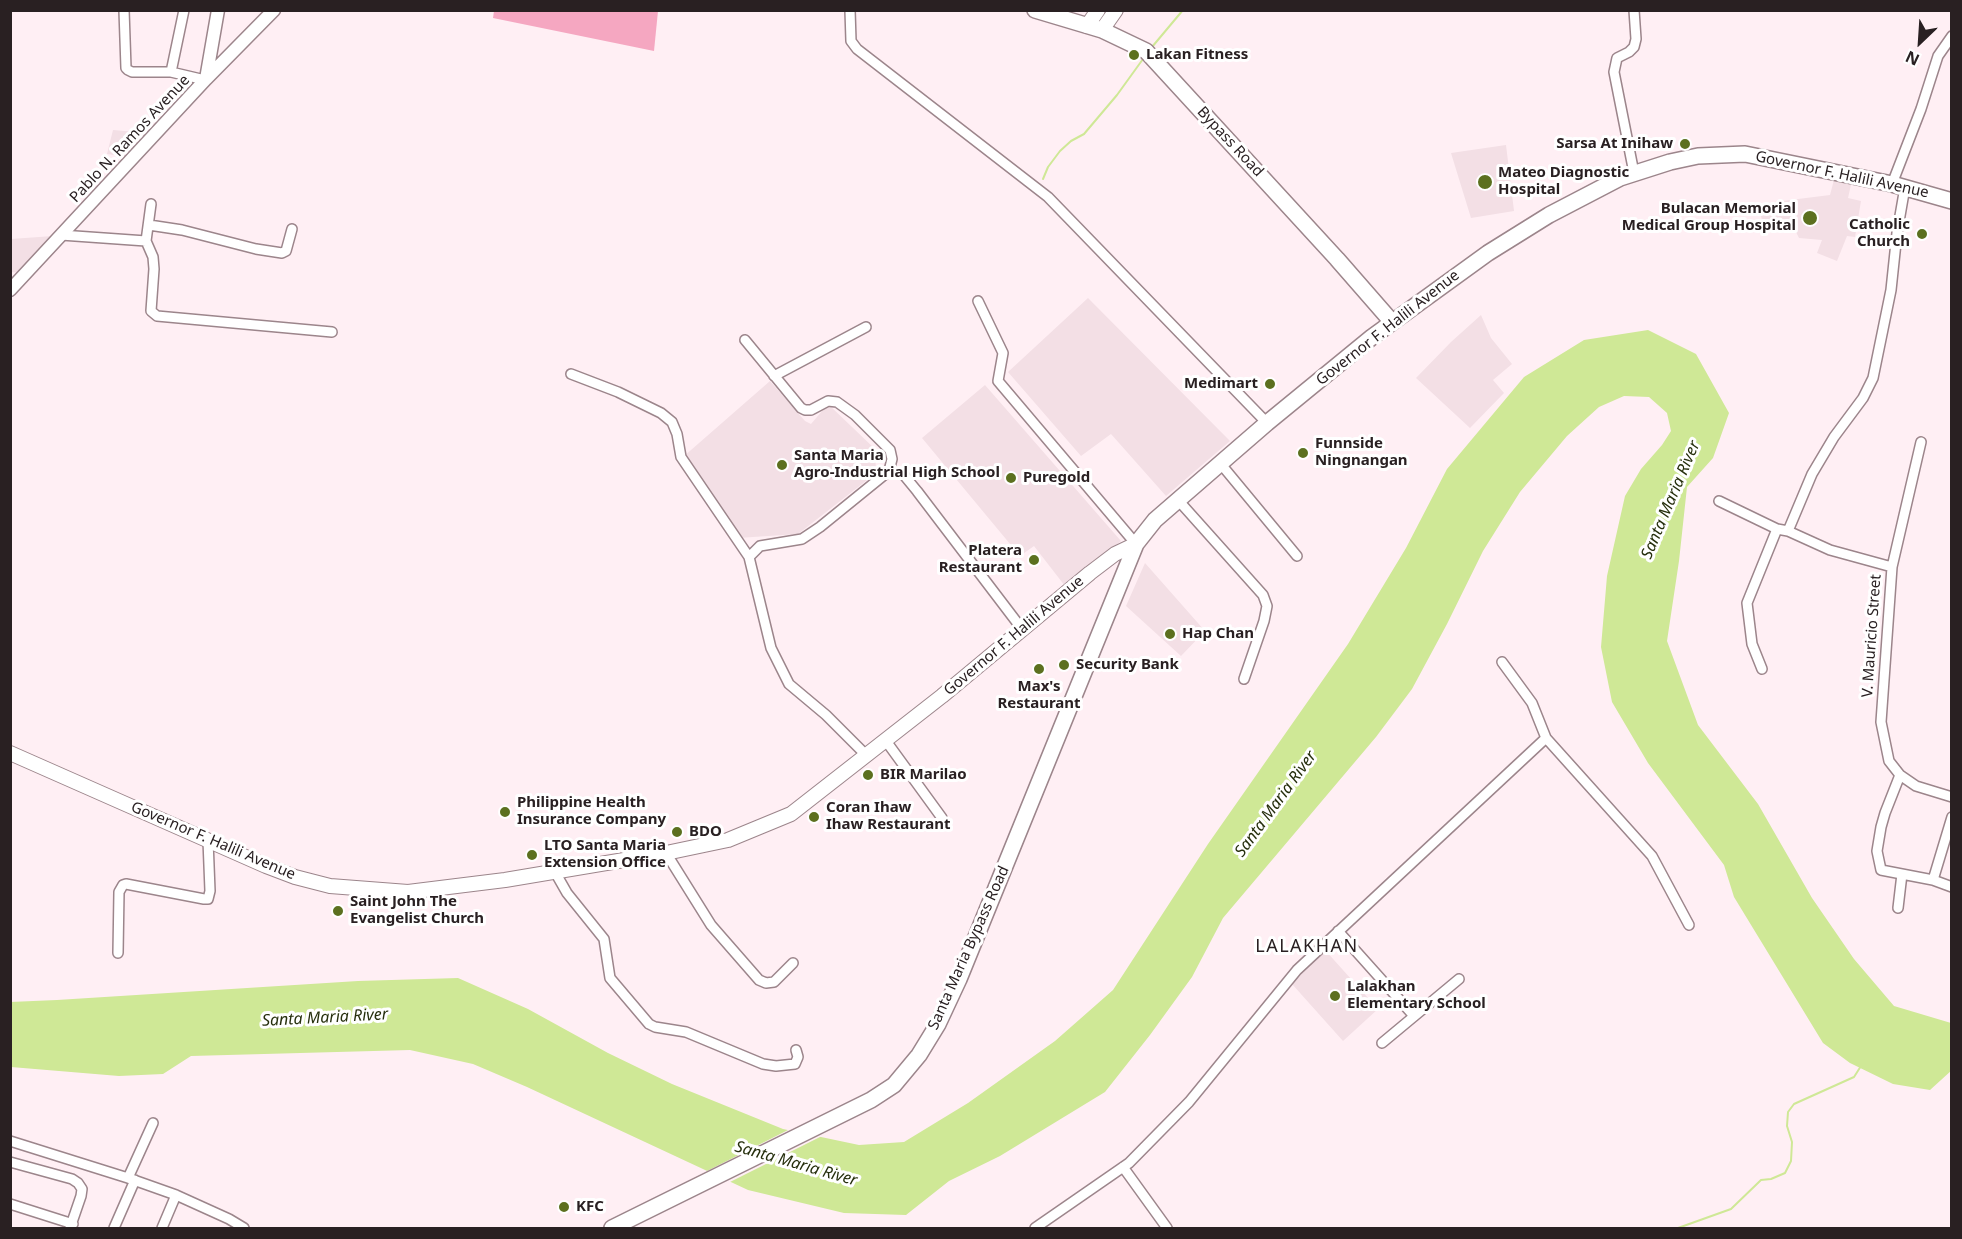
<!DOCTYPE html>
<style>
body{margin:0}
#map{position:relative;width:1962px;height:1239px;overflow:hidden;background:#ffeff4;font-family:"Noto Sans",sans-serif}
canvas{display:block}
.frame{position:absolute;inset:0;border:12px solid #292022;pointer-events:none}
.north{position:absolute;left:1890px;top:12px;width:60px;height:60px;-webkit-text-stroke:4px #fff;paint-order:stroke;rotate:205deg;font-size:16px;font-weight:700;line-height:24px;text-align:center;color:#292022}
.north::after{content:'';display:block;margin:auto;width:21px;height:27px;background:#292022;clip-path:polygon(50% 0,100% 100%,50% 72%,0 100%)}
</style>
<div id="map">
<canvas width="1962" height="1239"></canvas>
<div class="frame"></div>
<div class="north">N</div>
</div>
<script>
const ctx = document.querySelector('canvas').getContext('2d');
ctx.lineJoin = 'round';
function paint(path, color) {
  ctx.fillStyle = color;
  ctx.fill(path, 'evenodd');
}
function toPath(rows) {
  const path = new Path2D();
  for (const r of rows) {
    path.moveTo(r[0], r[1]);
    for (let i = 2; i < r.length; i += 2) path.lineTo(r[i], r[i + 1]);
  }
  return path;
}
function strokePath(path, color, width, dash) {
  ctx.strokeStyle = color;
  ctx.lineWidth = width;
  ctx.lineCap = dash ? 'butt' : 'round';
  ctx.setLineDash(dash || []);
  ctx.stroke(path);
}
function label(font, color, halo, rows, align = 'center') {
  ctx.font = font + ' "Noto Sans",sans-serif';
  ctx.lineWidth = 6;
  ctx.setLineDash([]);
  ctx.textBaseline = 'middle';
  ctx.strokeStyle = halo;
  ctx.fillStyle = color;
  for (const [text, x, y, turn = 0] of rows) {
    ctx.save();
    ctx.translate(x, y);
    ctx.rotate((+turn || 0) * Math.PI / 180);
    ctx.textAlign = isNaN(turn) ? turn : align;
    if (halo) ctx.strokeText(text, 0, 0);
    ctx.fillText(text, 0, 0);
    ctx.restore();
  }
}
const built = toPath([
 [113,130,149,133,128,157,107,154],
 [1506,145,1514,211,1471,218,1451,153],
 [1835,176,1852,180,1848,198,1861,201,1855,237,1847,236,1837,261,1817,253,1822,240,1799,238,1796,232,1765,232,1758,204,1830,195],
 [53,236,21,273,11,272,11,239],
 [1088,298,1230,441,1166,496,1111,434,1081,456,1008,372],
 [1481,315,1491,338,1512,364,1493,380,1504,393,1470,428,1416,378,1451,342],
 [770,381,805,421,811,424,828,404,875,449,876,473,798,534,738,538,683,457],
 [985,385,1121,541,1065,586,1034,546,1020,556,922,438],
 [1145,563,1205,631,1181,656,1126,606],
 [1325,950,1378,1009,1343,1041,1292,984]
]);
const green = toPath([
 [494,11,658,11,654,51,493,18]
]);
const water = toPath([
 [1648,330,1696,354,1729,413,1713,458,1687,487,1679,561,1667,641,1698,725,1758,804,1812,898,1854,959,1894,1006,1951,1023,1952,1070,1930,1090,1893,1084,1850,1063,1823,1043,1734,897,1724,865,1648,763,1612,702,1601,647,1607,576,1625,496,1641,469,1662,445,1671,431,1667,413,1649,397,1624,396,1599,407,1567,436,1520,492,1483,551,1447,624,1412,689,1376,737,1223,918,1192,977,1150,1035,1105,1092,1000,1156,949,1181,906,1215,844,1213,748,1190,527,1087,473,1064,410,1050,191,1056,163,1074,119,1076,11,1067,10,1002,57,1000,358,981,458,978,528,1009,608,1053,672,1084,783,1129,859,1145,904,1142,968,1103,1055,1041,1113,990,1208,844,1348,644,1406,548,1447,469,1524,377,1584,340]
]);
const pier = toPath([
 [792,1128,824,1135,728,1183,705,1172]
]);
const stream = toPath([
 [1152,47,1183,10],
 [1043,179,1048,167,1060,151,1071,141,1084,134,1117,95,1143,59],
 [1678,1228,1731,1209,1761,1180,1771,1179,1785,1173,1791,1161,1792,1142,1787,1126,1788,1112,1794,1104,1854,1077,1861,1066]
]);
const minor = toPath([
 [124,10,126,68,128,70,132,72,171,72,205,80],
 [850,10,851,41,857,49,1048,197,1267,423],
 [171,72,184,10],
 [1634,173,1614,72,1617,58,1629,52,1634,47,1636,39,1634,10],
 [1892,184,1921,109,1938,56,1952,36],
 [149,225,182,230,256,249,282,253,286,251,292,229],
 [61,235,146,241,153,257,154,269,151,311,157,316,332,332],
 [146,241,151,204],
 [978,301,1003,353,998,381,1136,544],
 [745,340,801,408,805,410,811,410,828,401,837,402,855,415,890,450,892,459,889,471,820,527,802,539,760,546,749,557,771,648,789,684,826,715,866,755],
 [571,374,618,392,661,413,672,422,677,434,681,457,749,557],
 [774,376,866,327],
 [1921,442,1892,567,1881,722,1889,761,1900,775,1916,786,1952,797],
 [1220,463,1297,556],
 [889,471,903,474,917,491,1022,629],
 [1178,500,1263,595,1267,606,1264,621,1244,679],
 [1719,501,1777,529,1788,531,1830,550,1892,567],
 [1788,531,1812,474,1834,437,1863,398,1873,378,1891,290,1897,233,1905,187],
 [1502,662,1532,703,1546,738,1652,856,1689,925],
 [1762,669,1752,644,1747,603,1777,529],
 [886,741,942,818],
 [1900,775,1885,813,1881,827,1877,851,1881,870,1933,880,1952,887],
 [666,853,711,925,759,980,766,983,774,982,793,963],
 [555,872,567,893,604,939,610,978,649,1024,655,1027,686,1032,763,1064,776,1066,795,1064,798,1057,796,1050],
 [1933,880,1952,817],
 [1898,908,1902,874],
 [1338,931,1414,1016],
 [118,953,119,892,123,885,126,884,204,899,208,899,210,891,208,840],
 [1382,1043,1459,979],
 [10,1141,128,1178,176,1195,229,1219,244,1228],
 [10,1162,72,1179,78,1183,82,1189,81,1196,70,1228],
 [1123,1167,1167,1228],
 [128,1178,153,1123],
 [10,1204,73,1224],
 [114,1228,135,1180],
 [162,1228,176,1195],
 [1035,1228,1129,1163,1189,1102,1297,970,1546,738]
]);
const tertiary = toPath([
 [206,79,218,10],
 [10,290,206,79,274,10]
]);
const secondary = toPath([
 [1087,26,1098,10],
 [1102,30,1116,10],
 [10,753,266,866,295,877,330,886,408,892,505,880,666,853,728,840,791,814,942,696,1090,573,1115,554,1136,544]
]);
const primary = toPath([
 [1035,10,1102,30,1146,51,1337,259,1392,322],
 [612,1228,871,1100,894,1085,919,1055,938,1024,959,979,1136,544,1155,520,1267,423,1372,337,1488,253,1549,215,1620,178,1670,162,1698,156,1745,154,1892,184,1952,201]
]);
const markers = [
 [1134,55,6,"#5c701f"],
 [1685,144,6,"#5c701f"],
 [1485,182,8,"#5c701f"],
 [1810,218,8,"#5c701f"],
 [1922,234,6,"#5c701f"],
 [1270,384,6,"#5c701f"],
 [1303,453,6,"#5c701f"],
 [782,465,6,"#5c701f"],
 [1011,478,6,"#5c701f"],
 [1034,560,6,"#5c701f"],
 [1170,634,6,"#5c701f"],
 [1064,665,6,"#5c701f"],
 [1039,669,6,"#5c701f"],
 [868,775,6,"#5c701f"],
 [505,812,6,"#5c701f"],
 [814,817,6,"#5c701f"],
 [677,832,6,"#5c701f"],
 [532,855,6,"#5c701f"],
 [338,911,6,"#5c701f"],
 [1335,996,6,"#5c701f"],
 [564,1207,6,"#5c701f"]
];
const poiNames = [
 ["Lakan Fitness",1146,55],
 ["Sarsa At Inihaw",1673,144,"right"],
 ["Mateo Diagnostic",1498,173],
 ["Hospital",1498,190],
 ["Bulacan Memorial",1796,209,"right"],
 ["Medical Group Hospital",1796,226,"right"],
 ["Catholic",1910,225,"right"],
 ["Church",1910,242,"right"],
 ["Medimart",1258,384,"right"],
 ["Funnside",1315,444],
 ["Ningnangan",1315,461],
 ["Santa Maria",794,456],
 ["Agro-Industrial High School",794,473],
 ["Puregold",1023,478],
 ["Platera",1022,551,"right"],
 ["Restaurant",1022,568,"right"],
 ["Hap Chan",1182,634],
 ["Security Bank",1076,665],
 ["Max's",1039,687,"center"],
 ["Restaurant",1039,704,"center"],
 ["BIR Marilao",880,775],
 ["Philippine Health",517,803],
 ["Insurance Company",517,820],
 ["Coran Ihaw",826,808],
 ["Ihaw Restaurant",826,825],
 ["BDO",689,832],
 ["LTO Santa Maria",544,846],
 ["Extension Office",544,863],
 ["Saint John The",350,902],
 ["Evangelist Church",350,919],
 ["Lalakhan",1347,987],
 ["Elementary School",1347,1004],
 ["KFC",576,1207]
];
const streetNames = [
 ["Pablo N. Ramos Avenue",130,139,-47],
 ["Bypass Road",1230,142,47],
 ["Governor F. Halili Avenue",1842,175,12],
 ["Governor F. Halili Avenue",1388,328,-38],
 ["Governor F. Halili Avenue",1014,636,-40],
 ["V. Mauricio Street",1872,636,-86],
 ["Governor F. Halili Avenue",213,841,23],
 ["Santa Maria Bypass Road",969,948,-66]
];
const waterNames = [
 ["Santa Maria River",1671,500,-67],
 ["Santa Maria River",1276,804,-54],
 ["Santa Maria River",325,1018,-3],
 ["Santa Maria River",796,1164,16]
];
const quarterNames = [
 ["LALAKHAN",1307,947]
];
paint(built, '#f3dfe5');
paint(green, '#f5a7c1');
paint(water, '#cfe896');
paint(pier, '#ffeff4');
strokePath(stream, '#cfe896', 2);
strokePath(minor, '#9c858b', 12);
strokePath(tertiary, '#9c858b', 15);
strokePath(secondary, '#9c858b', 16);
strokePath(primary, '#9c858b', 18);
strokePath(minor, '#fff', 9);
strokePath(tertiary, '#fff', 12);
strokePath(secondary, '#fff', 14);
strokePath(primary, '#fff', 15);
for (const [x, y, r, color] of markers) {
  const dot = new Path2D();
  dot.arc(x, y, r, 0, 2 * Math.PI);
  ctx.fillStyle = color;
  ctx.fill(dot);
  strokePath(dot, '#fff', 2);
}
label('bold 15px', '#292022', '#fff', poiNames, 'left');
label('15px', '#292022', '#fff', streetNames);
label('italic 16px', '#262f0d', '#fff', waterNames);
ctx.letterSpacing = '1.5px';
label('18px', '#292022', '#fff', quarterNames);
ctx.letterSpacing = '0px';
</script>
